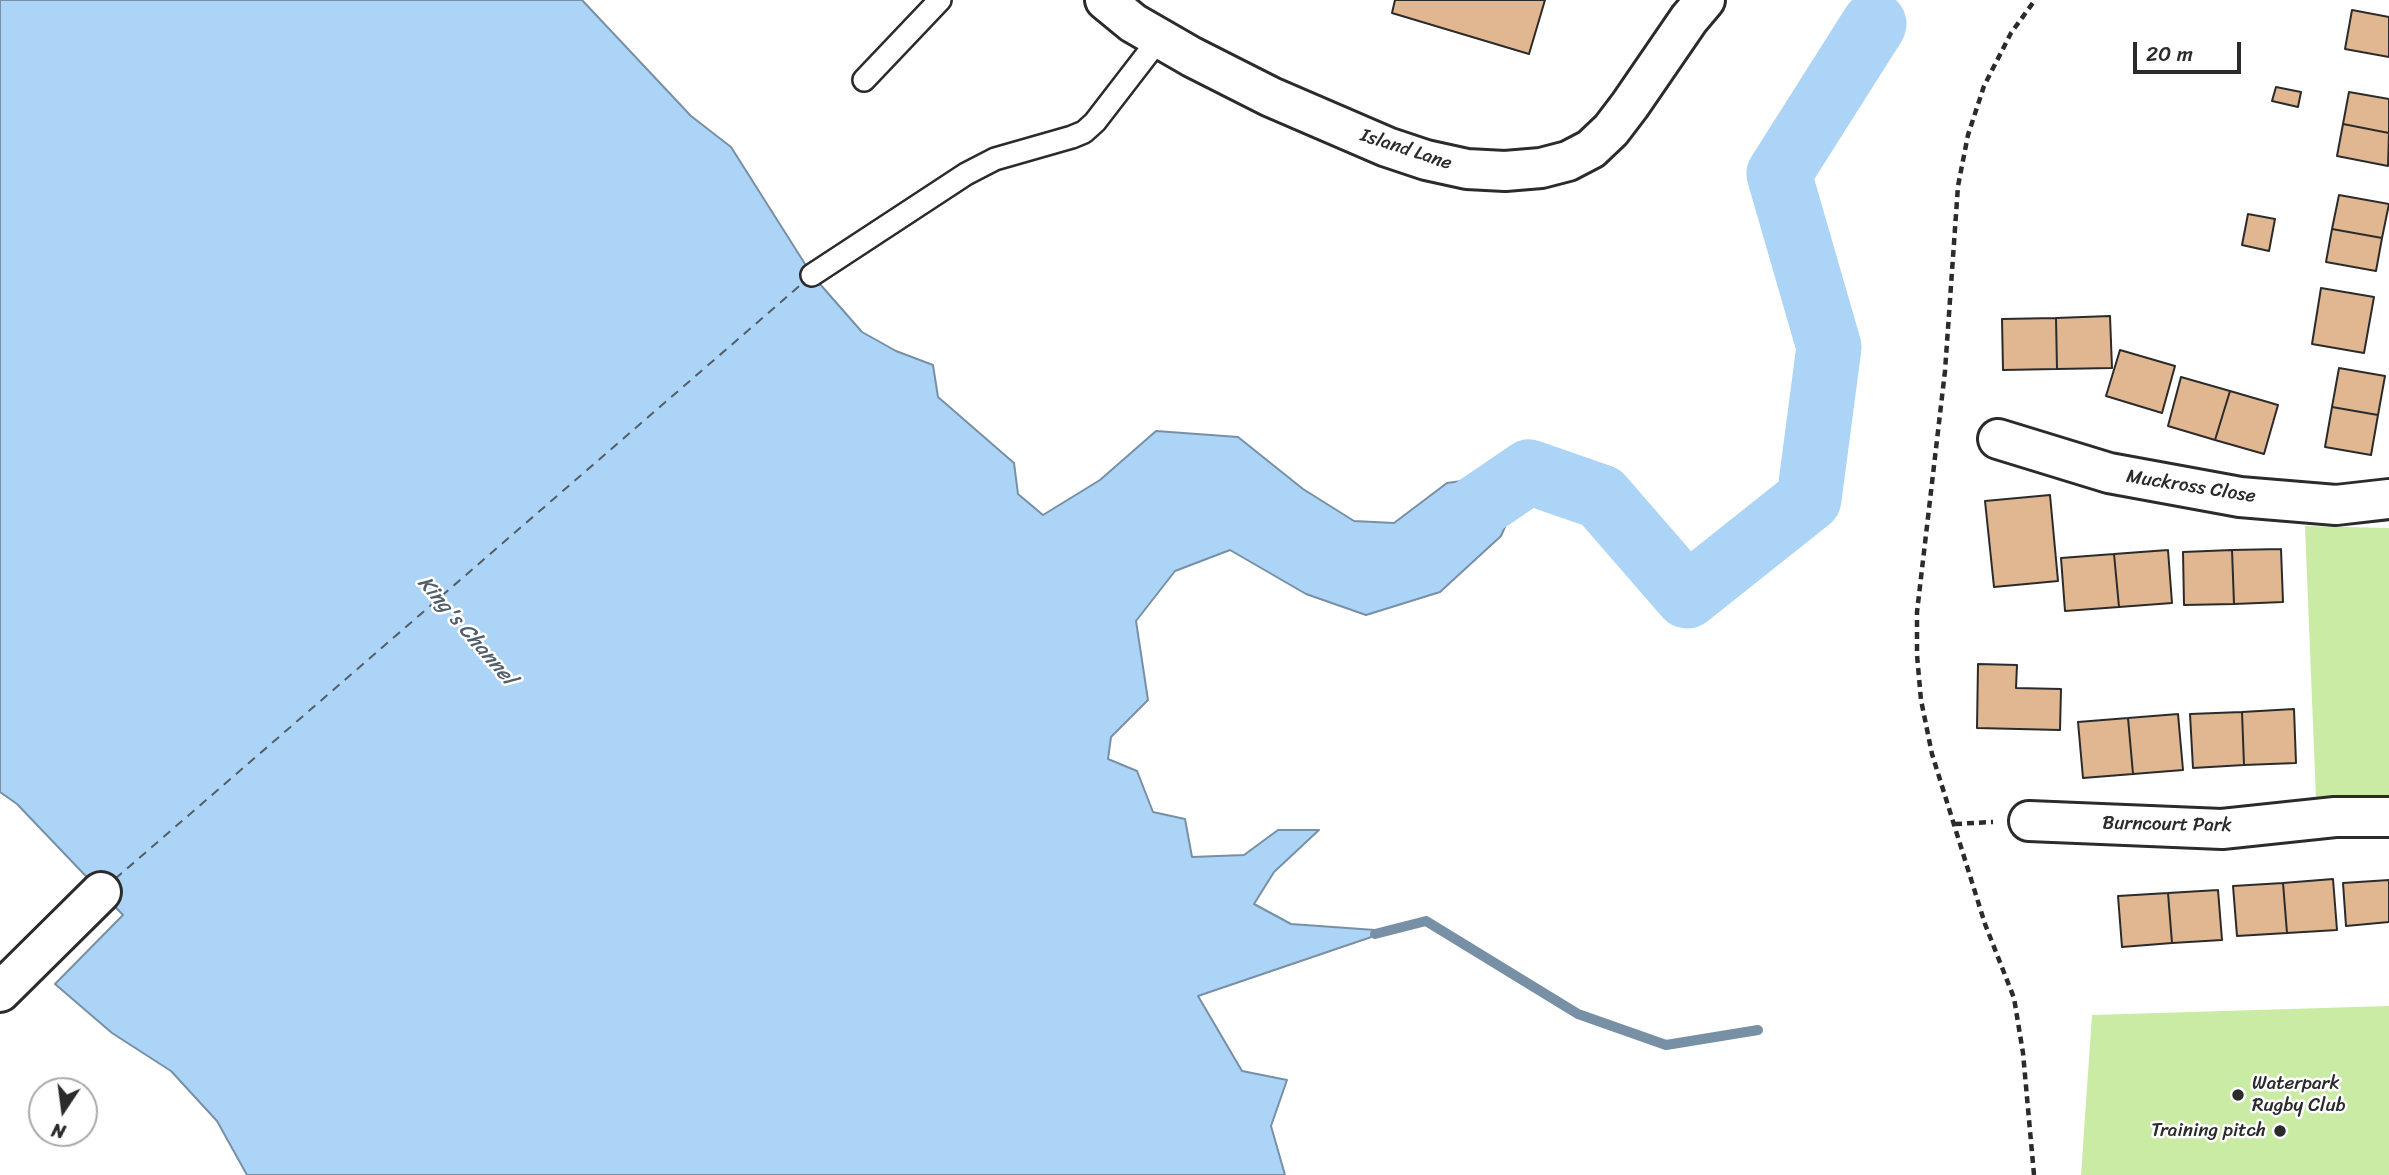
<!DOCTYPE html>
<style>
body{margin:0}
#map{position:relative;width:2389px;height:1175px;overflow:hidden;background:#fff;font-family:Sriracha,sans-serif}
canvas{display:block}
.north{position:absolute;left:28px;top:1077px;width:70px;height:70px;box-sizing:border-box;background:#fff;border:2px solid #aaa;border-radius:50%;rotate:193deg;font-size:19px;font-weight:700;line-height:28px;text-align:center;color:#2b2b2b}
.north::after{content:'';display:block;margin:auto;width:24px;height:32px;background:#2b2b2b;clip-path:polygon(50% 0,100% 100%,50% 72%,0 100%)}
.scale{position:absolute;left:2133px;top:42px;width:108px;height:32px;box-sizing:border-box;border:4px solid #2b2b2b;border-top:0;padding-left:9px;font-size:21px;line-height:24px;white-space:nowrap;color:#2b2b2b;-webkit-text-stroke:5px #fff;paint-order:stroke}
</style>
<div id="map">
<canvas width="2389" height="1175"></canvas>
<div class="north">N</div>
<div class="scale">20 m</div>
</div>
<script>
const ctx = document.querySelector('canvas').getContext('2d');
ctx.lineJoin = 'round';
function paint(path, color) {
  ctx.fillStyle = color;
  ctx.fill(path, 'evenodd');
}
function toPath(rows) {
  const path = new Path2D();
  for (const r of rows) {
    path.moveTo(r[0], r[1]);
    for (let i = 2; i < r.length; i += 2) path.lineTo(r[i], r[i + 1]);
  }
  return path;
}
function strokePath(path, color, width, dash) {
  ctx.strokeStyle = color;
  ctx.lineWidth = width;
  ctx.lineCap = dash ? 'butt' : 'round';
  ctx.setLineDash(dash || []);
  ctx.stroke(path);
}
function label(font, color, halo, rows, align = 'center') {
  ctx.font = font + ' Sriracha,sans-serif';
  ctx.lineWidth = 5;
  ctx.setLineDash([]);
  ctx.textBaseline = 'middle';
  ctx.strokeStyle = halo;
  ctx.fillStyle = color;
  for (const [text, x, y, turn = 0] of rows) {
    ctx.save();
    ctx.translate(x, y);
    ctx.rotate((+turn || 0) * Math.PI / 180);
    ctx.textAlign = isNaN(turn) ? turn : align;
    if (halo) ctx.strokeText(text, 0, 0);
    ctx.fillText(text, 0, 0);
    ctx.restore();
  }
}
const green = toPath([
 [2305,526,2389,528,2389,800,2316,800],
 [2389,1006,2389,1175,2081,1175,2092,1015]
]);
const water = toPath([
 [0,0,582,0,691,116,731,147,812,275,862,332,896,351,933,365,938,397,1014,463,1018,494,1043,515,1100,480,1156,431,1238,437,1303,489,1354,521,1394,523,1447,483,1529,472,1501,536,1440,592,1366,615,1306,594,1230,550,1175,571,1136,621,1148,700,1111,737,1108,759,1137,771,1153,812,1185,819,1192,857,1244,855,1278,830,1319,830,1274,872,1254,904,1291,924,1389,931,1198,996,1242,1071,1287,1080,1271,1126,1285,1175,247,1175,217,1121,171,1071,112,1033,55,984,123,915,17,804,0,792,0,0]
]);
const stream = toPath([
 [1375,934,1426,921,1578,1014,1666,1045,1758,1030]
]);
const river = toPath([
 [1457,521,1529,472,1601,497,1687,596,1809,499,1829,347,1779,174,1874,24]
]);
const ferry = toPath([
 [115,879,804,282]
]);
const building = toPath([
 [1395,0,1545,0,1529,54,1392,13,1395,0],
 [2352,10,2389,17,2389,57,2345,49,2352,10],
 [2276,87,2301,92,2298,107,2272,101,2276,87],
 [2349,92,2389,99,2389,133,2343,124,2349,92],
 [2343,124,2389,133,2388,166,2337,156,2343,124],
 [2339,195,2389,204,2382,238,2332,229,2339,195],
 [2248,214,2275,219,2269,251,2242,245,2248,214],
 [2332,229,2382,238,2376,271,2326,262,2332,229],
 [2321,288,2374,297,2364,353,2312,344,2321,288],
 [2110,316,2112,368,2057,369,2056,318,2110,316],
 [2056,318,2057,369,2003,370,2002,319,2056,318],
 [2120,350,2175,366,2162,413,2106,396,2120,350],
 [2339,368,2385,376,2378,415,2332,407,2339,368],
 [2181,377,2230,391,2215,440,2168,426,2181,377],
 [2230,391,2278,405,2264,454,2215,440,2230,391],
 [2332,407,2378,415,2371,455,2325,447,2332,407],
 [2050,495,2058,581,1994,587,1985,501,2050,495],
 [2281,549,2283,602,2234,604,2232,550,2281,549],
 [2168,550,2172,603,2119,607,2114,554,2168,550],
 [2232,550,2234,604,2184,605,2183,552,2232,550],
 [2114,554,2119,607,2065,611,2061,558,2114,554],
 [1978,664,2017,665,2016,688,2061,689,2060,730,1977,728,1978,664],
 [2294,709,2296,763,2244,765,2242,712,2294,709],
 [2242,712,2244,765,2193,768,2190,714,2242,712],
 [2178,714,2183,770,2133,774,2128,718,2178,714],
 [2128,718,2133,774,2083,778,2078,722,2128,718],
 [2333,879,2337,930,2287,933,2283,883,2333,879],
 [2389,880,2389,922,2346,926,2343,883,2389,880],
 [2283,883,2287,933,2237,936,2233,886,2283,883],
 [2218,890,2222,940,2172,943,2168,893,2218,890],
 [2168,893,2172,943,2122,947,2118,896,2168,893]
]);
const path = toPath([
 [1955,824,1993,822],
 [2034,1175,2023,1053,2014,998,1985,924,1932,754,1921,700,1917,655,1917,612,1945,371,1958,186,1968,135,1984,86,2011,33,2035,0]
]);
const service = toPath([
 [864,80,940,0],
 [812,275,966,174,995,159,1072,137,1084,132,1095,122,1159,39]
]);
const minor = toPath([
 [1998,439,2109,473,2240,497,2336,505,2389,499],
 [2029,821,2222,829,2335,817,2389,817],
 [0,992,101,892]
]);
const tertiary = toPath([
 [1105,0,1133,23,1192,57,1271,97,1387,147,1426,160,1467,169,1505,171,1541,168,1568,161,1591,149,1611,130,1630,105,1689,19,1705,0]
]);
const markers = [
 [2238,1095,7,"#2b2b2b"],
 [2280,1131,7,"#2b2b2b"]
];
const streetNames = [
 ["Island Lane",1406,150,18],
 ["Muckross Close",2191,487,9],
 ["Burncourt Park",2167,825,1]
];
const poiNames = [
 ["Waterpark",2252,1084],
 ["Rugby Club",2252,1106],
 ["Training pitch",2266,1131,"right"]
];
const waterNames = [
 ["King's Channel",466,631,49]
];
paint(green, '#caeba4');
paint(water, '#acd4f6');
strokePath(water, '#7890a5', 2);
strokePath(stream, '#7890a5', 10);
strokePath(river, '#acd4f6', 65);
strokePath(ferry, '#525e68', 2, [9, 7]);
paint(building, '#e1b791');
strokePath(building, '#2b2b2b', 2);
strokePath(service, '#2b2b2b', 26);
strokePath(minor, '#2b2b2b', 44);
strokePath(tertiary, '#2b2b2b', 44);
strokePath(path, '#2b2b2b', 4.5, [7, 5]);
strokePath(service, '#fff', 21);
strokePath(minor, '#fff', 38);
strokePath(tertiary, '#fff', 38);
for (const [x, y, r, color] of markers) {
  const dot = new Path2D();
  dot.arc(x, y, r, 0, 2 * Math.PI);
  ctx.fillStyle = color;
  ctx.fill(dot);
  strokePath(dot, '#fff', 2.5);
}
label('19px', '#2b2b2b', '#fff', streetNames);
label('19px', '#2b2b2b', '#fff', poiNames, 'left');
label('italic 21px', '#525e68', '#fff', waterNames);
</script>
